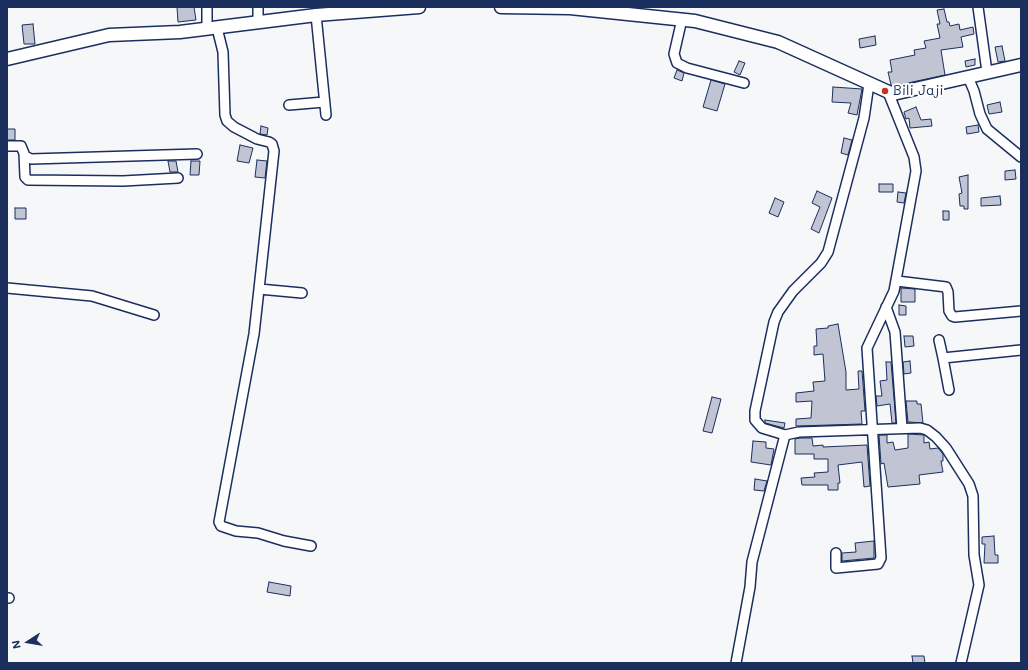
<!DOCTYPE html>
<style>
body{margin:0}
#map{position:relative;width:1028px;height:670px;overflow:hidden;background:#f6f7f9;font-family:Mali,sans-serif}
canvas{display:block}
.frame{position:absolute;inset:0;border:8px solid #1b2f5e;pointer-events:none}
.north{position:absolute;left:8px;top:622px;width:40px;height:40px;-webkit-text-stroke:3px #fff;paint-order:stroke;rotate:258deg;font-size:11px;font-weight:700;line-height:16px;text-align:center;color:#1b2f5e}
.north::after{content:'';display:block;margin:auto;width:14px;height:18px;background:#1b2f5e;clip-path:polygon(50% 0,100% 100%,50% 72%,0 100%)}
</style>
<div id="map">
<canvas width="1028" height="670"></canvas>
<div class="frame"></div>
<div class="north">N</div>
</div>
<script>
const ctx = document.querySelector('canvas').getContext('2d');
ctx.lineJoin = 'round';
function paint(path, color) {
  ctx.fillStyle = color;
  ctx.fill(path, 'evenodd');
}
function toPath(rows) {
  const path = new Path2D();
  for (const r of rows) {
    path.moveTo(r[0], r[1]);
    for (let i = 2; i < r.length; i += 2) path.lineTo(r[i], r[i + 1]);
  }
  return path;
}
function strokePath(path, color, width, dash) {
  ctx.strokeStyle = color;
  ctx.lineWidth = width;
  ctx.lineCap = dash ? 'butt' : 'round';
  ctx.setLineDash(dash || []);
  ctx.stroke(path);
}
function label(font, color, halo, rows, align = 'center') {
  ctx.font = font + ' Mali,sans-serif';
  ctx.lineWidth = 4;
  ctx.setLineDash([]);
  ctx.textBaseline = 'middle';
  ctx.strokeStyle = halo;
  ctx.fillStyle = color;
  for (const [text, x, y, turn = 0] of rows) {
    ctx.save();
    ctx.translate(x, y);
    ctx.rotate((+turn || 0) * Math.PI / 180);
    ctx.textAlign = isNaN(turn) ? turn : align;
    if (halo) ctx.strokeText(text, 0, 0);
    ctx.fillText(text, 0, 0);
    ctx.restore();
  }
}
const building = toPath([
 [177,7,194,7,196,20,178,22,177,7],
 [944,9,947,22,949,22,950,26,959,24,960,30,973,27,974,34,961,37,963,47,941,50,945,75,894,86,891,85,888,72,892,72,890,60,915,55,914,50,926,48,924,41,940,38,937,24,940,24,937,10,944,9],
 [33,24,35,44,24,44,22,25,33,24],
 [875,36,876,45,860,48,859,39,875,36],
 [1002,46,1005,61,998,62,995,47,1002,46],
 [975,59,975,65,966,67,965,61,975,59],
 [739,61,745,63,740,75,734,72,739,61],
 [677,70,684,73,682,81,674,78,677,70],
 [711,80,725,84,717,111,703,107,711,80],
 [833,87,862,89,857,115,848,113,851,103,832,102,833,87],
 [1000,102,1002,112,989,114,987,105,1000,102],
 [916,107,921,120,931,119,932,126,910,128,909,118,906,119,904,112,916,107],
 [978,125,979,132,967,134,966,127,978,125],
 [261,126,268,128,267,135,260,134,261,126],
 [7,129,15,129,15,140,7,140,7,129],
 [844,138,852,140,848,155,841,153,844,138],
 [240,145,253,148,249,163,237,161,240,145],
 [257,160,267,161,265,178,255,177,257,160],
 [168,161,176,161,178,172,170,172,168,161],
 [191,161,200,161,199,175,190,175,191,161],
 [1015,170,1016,179,1005,180,1005,171,1015,170],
 [968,175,968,209,964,209,964,206,960,206,959,194,962,193,959,177,968,175],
 [879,184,893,184,893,192,879,192,879,184],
 [817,191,832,198,819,233,811,229,820,207,812,203,817,191],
 [898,192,906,193,904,203,897,202,898,192],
 [1000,196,1001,205,981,206,981,198,1000,196],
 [775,198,784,202,778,217,769,213,775,198],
 [15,208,26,208,26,219,15,219,15,208],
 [943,211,949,211,949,220,943,220,943,211],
 [901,288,915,289,915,302,901,302,901,288],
 [899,305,906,306,906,315,899,315,899,305],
 [838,324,846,372,846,390,859,389,858,371,862,371,865,411,861,411,862,424,796,426,796,419,811,418,812,401,796,402,796,393,814,391,813,382,825,381,823,354,814,355,814,346,817,346,816,329,828,328,828,326,838,324],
 [904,336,913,336,914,346,905,347,904,336],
 [910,361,911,373,904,374,903,362,910,361],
 [886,362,891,362,896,423,892,423,890,404,877,406,876,396,882,396,880,381,887,380,886,362],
 [712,397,721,399,712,433,703,431,712,397],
 [906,401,917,401,917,404,921,404,923,423,908,422,906,401],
 [765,420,785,423,784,428,765,423,765,420],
 [908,434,924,435,924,443,929,442,930,449,938,448,943,454,943,461,941,461,943,472,919,475,920,484,888,487,884,463,881,464,879,435,887,435,887,443,893,442,895,450,908,448,908,434],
 [800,438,812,438,813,446,823,445,823,447,867,445,870,486,864,487,862,462,838,465,840,483,838,483,838,490,828,490,828,485,802,485,801,478,815,477,814,473,828,472,828,459,814,459,814,454,795,454,795,439,800,438],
 [753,441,766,442,766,448,774,449,771,465,751,462,753,441],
 [755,479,767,481,764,491,754,490,755,479],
 [994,536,995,555,998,555,998,563,984,563,985,544,982,544,982,537,994,536],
 [874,541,874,558,842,561,842,553,856,552,855,543,874,541],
 [269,582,291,586,290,596,267,592,269,582],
 [912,656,924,656,925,663,913,663,912,656]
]);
const street = toPath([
 [207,7,207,29],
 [258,7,258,23],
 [978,7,987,72],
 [316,15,326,115],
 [682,19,674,54,677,63,687,68,744,83],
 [217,28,223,52,225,115,227,121,234,127,257,139,269,142,272,144,274,151,259,289,302,293],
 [968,77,974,91,980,114,987,129,1021,157],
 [869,84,864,118,828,252,821,263,793,291,778,312,774,322,755,411,755,420,762,428,785,435,799,432,920,428,927,430,936,437,946,448,969,484,973,496,974,555,979,585,961,663],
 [289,105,324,102],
 [7,146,21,146,25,156,31,159,197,154],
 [24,153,25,177,28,180,123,181,178,178],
 [897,281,946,287,948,292,949,311,952,316,955,317,1021,311],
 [7,288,92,296,154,315],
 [259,289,254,334,219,522,221,526,236,531,258,533,284,541,311,546],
 [886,307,895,332,902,428],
 [939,340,943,358,1021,350],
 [943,358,949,390],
 [836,553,836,568,878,564,881,558,867,348,894,291,916,171,914,157,888,92],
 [7,598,9,598],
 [736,663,750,587,752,562,785,435]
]);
const secondary = toPath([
 [501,7,570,8,695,21,778,42,893,94,1021,65],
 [7,59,109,35,180,32,316,15,419,7]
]);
const markers = [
 [885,91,4,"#c8321e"]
];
const poiNames = [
 ["Bili Jaji",893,91]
];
paint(building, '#c0c4d3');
strokePath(building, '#1b2f5e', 1);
strokePath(street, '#1b2f5e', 12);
strokePath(secondary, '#1b2f5e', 15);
strokePath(street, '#fff', 9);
strokePath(secondary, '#fff', 12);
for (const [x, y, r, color] of markers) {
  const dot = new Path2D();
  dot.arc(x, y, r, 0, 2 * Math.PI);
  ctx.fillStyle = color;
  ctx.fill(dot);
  strokePath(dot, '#fff', 1.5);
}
label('14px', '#1b2f5e', '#fff', poiNames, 'left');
</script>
